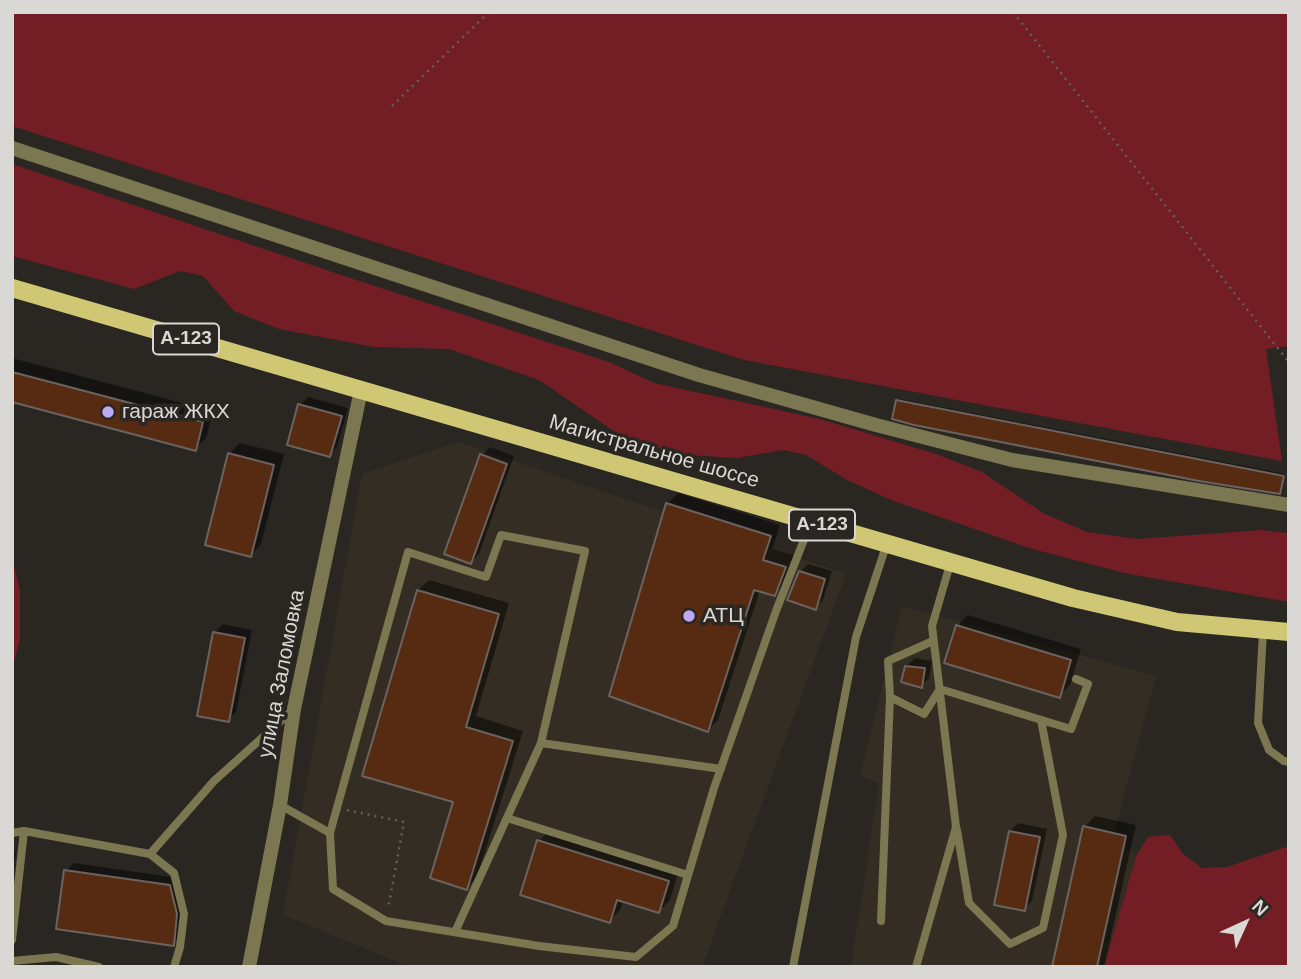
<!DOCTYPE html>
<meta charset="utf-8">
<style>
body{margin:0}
#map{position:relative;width:1301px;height:979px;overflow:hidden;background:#2a2722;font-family:Arial,sans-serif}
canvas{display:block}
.frame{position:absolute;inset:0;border:14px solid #dad8d5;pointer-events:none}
.north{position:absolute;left:1210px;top:888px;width:70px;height:70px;-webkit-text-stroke:5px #2a2722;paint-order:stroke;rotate:45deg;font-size:19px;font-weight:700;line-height:28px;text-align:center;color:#dad8d5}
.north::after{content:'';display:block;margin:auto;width:24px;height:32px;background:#dad8d5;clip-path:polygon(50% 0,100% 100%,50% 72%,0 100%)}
</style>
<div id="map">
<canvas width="1301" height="979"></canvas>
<div class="frame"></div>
<div class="north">N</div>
</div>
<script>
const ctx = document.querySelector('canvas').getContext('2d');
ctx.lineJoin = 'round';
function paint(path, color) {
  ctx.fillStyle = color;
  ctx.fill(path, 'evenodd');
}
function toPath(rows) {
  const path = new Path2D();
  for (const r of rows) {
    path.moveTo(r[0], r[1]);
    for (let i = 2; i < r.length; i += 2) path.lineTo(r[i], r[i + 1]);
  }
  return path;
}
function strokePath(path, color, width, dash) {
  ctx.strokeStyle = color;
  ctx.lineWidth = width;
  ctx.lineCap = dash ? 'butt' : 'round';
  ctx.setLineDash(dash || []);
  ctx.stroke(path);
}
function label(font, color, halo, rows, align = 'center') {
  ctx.font = font + ' Arial,sans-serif';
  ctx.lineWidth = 7;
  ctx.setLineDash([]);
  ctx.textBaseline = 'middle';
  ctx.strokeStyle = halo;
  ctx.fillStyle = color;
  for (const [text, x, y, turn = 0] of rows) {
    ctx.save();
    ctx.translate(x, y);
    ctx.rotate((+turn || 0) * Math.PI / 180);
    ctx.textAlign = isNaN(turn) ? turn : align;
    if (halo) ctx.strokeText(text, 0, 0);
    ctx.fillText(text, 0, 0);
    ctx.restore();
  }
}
const built = toPath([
 [458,442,846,574,702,967,410,967,283,915,362,474],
 [902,606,1156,676,1114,833,1136,856,1104,967,851,967,879,783,860,775]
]);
const green = toPath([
 [12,12,1289,12,1289,346,1266,349,1282,461,744,360,12,126],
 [12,164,344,276,609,362,654,383,820,419,936,454,982,472,1043,513,1087,532,1137,539,1262,530,1287,533,1289,602,1124,573,1029,548,891,500,847,480,806,455,783,450,737,458,688,455,639,443,618,434,539,380,449,349,374,347,279,329,234,311,203,276,180,271,134,289,12,256],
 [12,558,20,591,20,639,12,670],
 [1170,835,1183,854,1202,868,1227,867,1289,846,1289,967,1104,967,1136,856,1148,837]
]);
const shadow = toPath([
 [12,358,213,411,206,438,195,449,12,401],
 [308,397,348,408,337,447,329,455,289,444,300,405],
 [900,399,1285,474,1282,490,1280,492,898,401],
 [240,443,284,454,261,544,251,555,229,454],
 [490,447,514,456,479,554,471,562,482,455],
 [678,493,780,525,772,549,796,556,785,584,774,594,760,590,718,720,708,730,668,503],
 [808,564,832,571,823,600,816,608,800,572],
 [429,580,509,603,476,716,523,731,477,877,467,888,455,801,418,590],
 [968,615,1081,649,1070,685,1059,696,957,626],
 [223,624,252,630,236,712,228,720,215,632],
 [915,658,932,661,929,678,921,686,906,666],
 [1095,816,1136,825,1104,967,1054,967,1084,827],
 [1018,823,1047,829,1032,901,1024,909,1010,831],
 [550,830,679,870,670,900,659,911,624,900,620,910,610,921,539,841],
 [12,851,16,852,12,881],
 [74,863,178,878,185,905,181,936,173,944,66,871]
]);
const building = toPath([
 [12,372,203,422,196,451,12,402,12,372],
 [896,400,1284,476,1280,494,1199,481,914,425,892,419,896,400],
 [298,404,342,416,330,457,287,445,298,404],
 [228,453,274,465,251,557,205,545,228,453],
 [480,454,507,464,471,564,444,554,480,454],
 [666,503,771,536,763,560,786,567,775,596,754,590,708,732,609,696,666,503],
 [799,571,825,579,816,610,787,600,799,571],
 [417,590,499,614,466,727,513,741,467,890,430,878,453,802,362,776,417,590],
 [956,625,1071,660,1060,698,944,663,956,625],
 [213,632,245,638,229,722,197,716,213,632],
 [905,666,925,668,922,688,901,682,905,666],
 [1083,826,1126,836,1097,967,1052,967,1083,826],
 [1009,831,1040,837,1025,911,994,905,1009,831],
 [537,840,669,881,659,913,617,900,610,923,520,895,537,840],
 [64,870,170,885,177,914,174,946,56,929,64,870]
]);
const path = toPath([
 [1013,12,1287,360,1289,367],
 [392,106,489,12],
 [347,810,404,822,388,909]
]);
const lane = toPath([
 [1263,631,1258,723,1269,750,1284,761,1289,762],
 [933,641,888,661,890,697,924,714,940,689,1071,729,1088,684,1076,679],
 [280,805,330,833,333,889,386,921,539,946,636,957,673,926,714,788,776,611,811,522],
 [507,818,688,875],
 [957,830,969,903,1010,944,1043,928,1063,835,1041,720],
 [12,833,24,831,150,854,214,781,293,710],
 [330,833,408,552,486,577,501,535,585,551,541,743,721,769],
 [150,854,174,873,184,914,180,947,174,967],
 [881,921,890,697],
 [455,932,541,743],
 [12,940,24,831],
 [12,961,56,957,99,967],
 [793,967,856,637,887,543],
 [916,967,956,827,932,626,951,561]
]);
const street = toPath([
 [12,148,699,375,876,425,1012,460,1289,505],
 [249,967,280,805,294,709,361,390]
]);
const primary = toPath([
 [12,288,1073,598,1177,622,1289,632]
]);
const markers = [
 [108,412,7,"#bfa9f4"],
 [689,616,7,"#bfa9f4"]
];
const shields = [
 [186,339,66],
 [822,525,66]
];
const shieldNames = [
 ["А-123",186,339],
 ["А-123",822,525]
];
const poiNames = [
 ["гараж ЖКХ",122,412],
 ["АТЦ",703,616]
];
const streetNames = [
 ["Магистральное шоссе",654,452,16],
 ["улица Заломовка",282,674,-79]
];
paint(built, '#342d23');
paint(green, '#731d25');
paint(shadow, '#0007');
paint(building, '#572b12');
strokePath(building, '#6a6360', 2);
strokePath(path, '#64615c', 2.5, [2, 5]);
strokePath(lane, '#7b7750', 8);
strokePath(street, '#7b7750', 14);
strokePath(primary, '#cfc773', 18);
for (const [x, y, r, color] of markers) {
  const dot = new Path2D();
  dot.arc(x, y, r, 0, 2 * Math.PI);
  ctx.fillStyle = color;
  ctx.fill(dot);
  strokePath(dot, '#2a2722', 2.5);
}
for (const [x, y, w] of shields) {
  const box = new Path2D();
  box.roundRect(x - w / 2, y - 15.5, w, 31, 5);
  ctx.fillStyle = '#2a2722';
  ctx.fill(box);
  strokePath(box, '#dad8d5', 2);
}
label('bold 19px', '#dad8d5', null, shieldNames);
label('21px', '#dad8d5', '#2a2722', poiNames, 'left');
label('21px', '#dad8d5', '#2a2722', streetNames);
</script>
